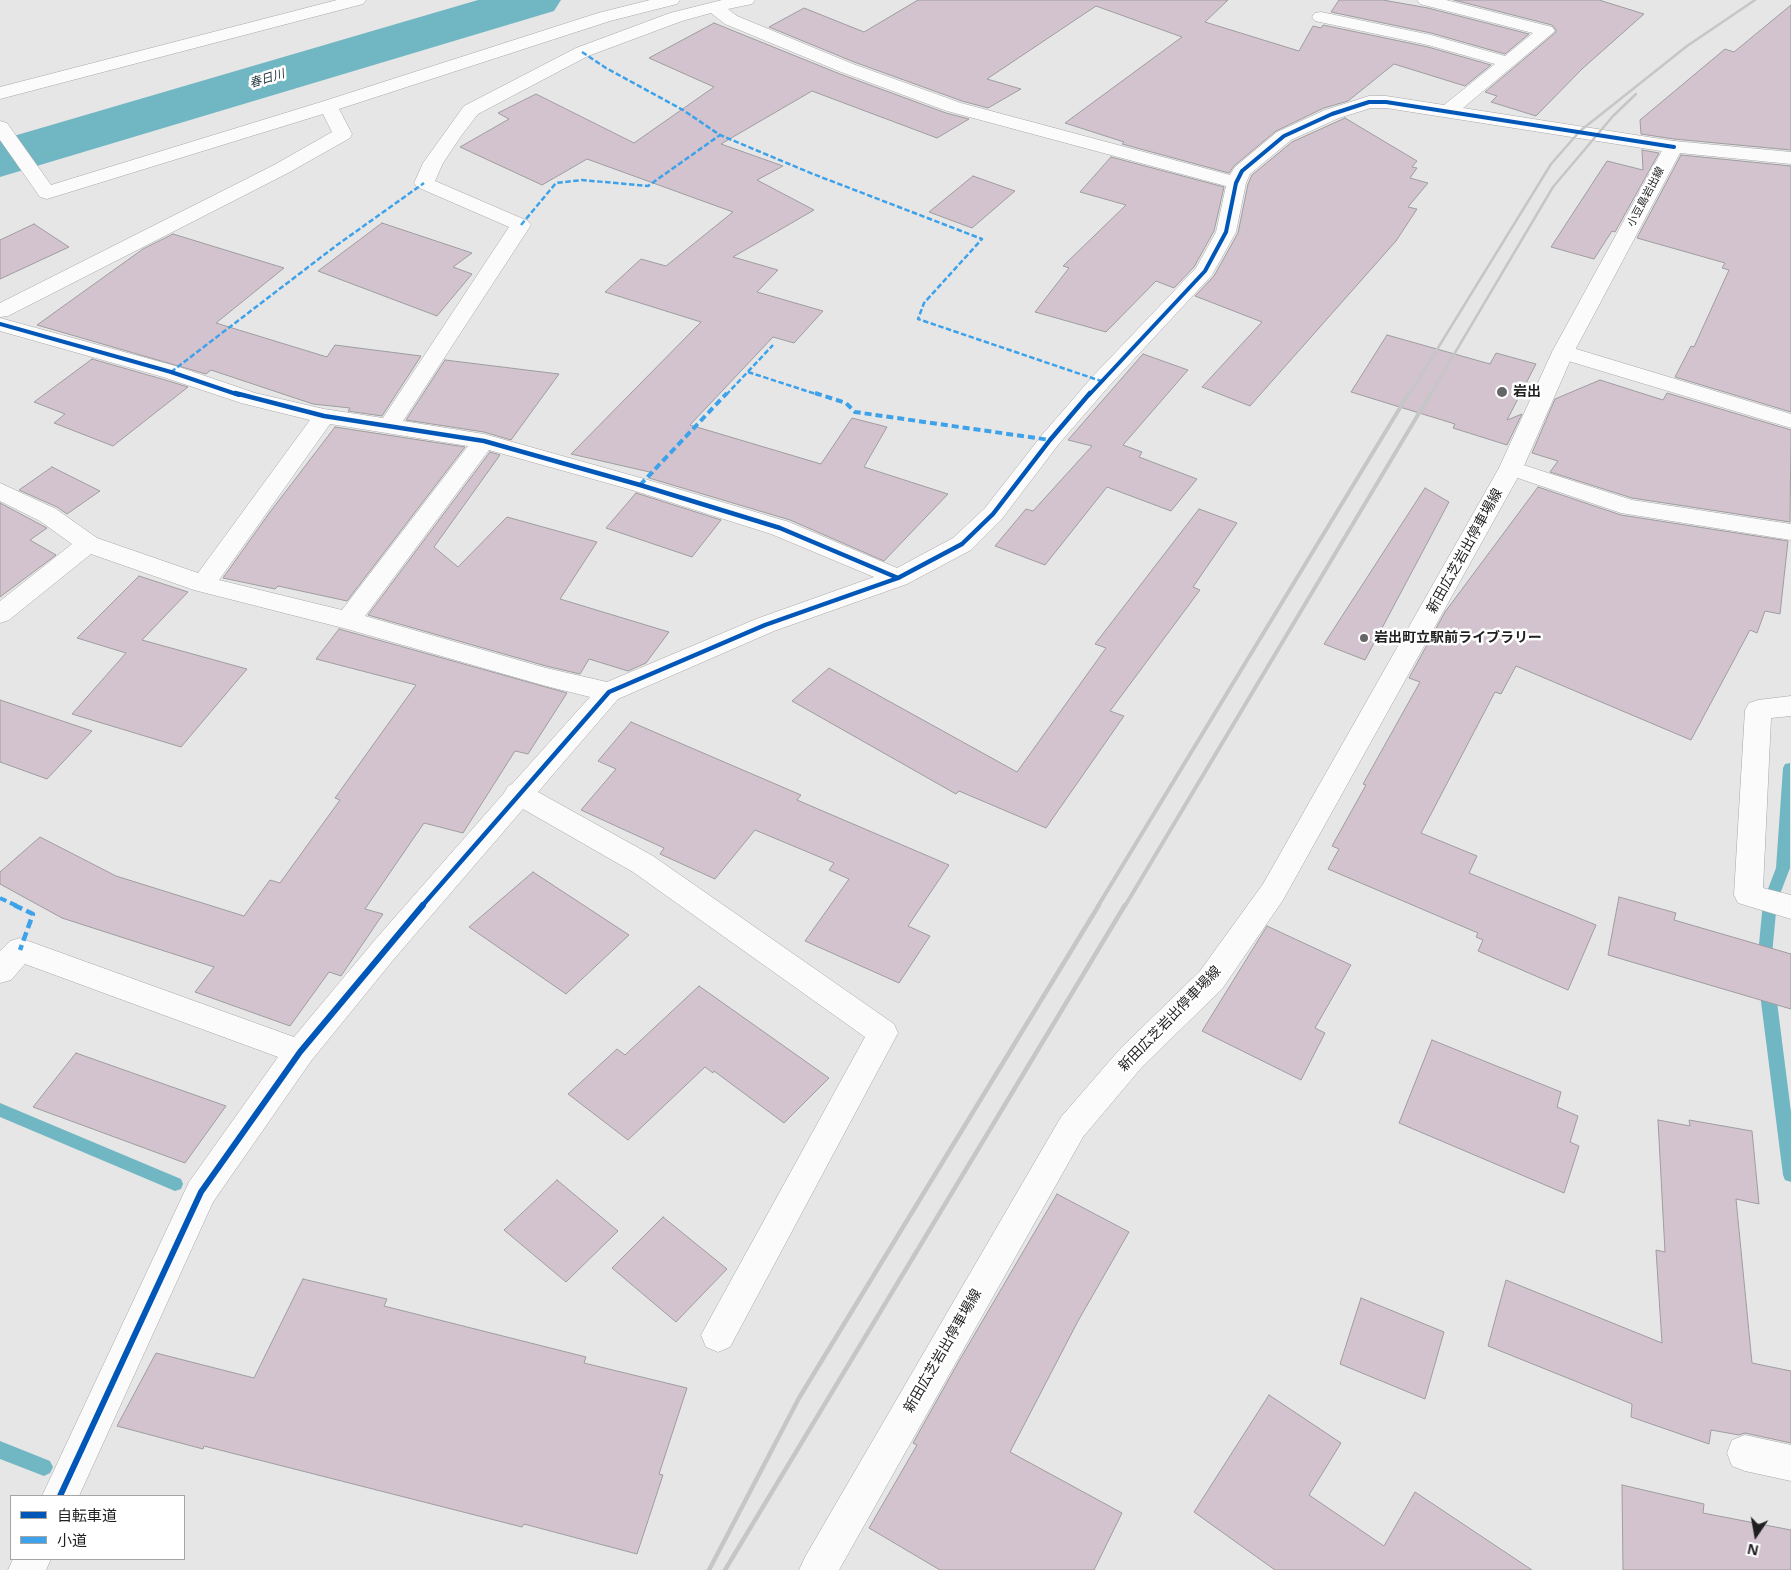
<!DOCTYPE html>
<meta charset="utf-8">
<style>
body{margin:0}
#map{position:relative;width:1791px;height:1570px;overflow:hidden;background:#e7e6e7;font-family:"Open Sans","Noto Sans JP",sans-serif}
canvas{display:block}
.legend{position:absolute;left:10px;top:1495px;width:175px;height:65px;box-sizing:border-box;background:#fff;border:1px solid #a6a5a6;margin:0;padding:6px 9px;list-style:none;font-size:15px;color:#201f20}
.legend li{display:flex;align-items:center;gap:10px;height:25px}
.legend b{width:25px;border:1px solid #a6a5a6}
.north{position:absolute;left:1731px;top:1510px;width:50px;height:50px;-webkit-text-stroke:4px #fff;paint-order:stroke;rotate:192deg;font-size:14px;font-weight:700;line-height:20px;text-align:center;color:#201f20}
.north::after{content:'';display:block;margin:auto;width:18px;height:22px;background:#201f20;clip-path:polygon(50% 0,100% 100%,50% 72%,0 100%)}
</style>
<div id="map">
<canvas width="1791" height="1570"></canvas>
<ul class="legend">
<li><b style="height:6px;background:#0057b8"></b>自転車道</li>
<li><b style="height:6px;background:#3da2ea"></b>小道</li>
</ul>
<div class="north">N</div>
</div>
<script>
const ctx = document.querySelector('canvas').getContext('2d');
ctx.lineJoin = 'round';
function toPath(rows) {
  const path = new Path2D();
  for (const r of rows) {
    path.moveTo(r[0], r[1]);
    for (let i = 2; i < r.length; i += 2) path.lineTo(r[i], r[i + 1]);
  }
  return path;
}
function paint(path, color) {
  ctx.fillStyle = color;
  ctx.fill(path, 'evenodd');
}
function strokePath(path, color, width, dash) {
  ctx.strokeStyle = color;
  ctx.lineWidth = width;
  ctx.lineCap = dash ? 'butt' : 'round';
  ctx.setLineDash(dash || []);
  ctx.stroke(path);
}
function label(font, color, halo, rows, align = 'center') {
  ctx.font = font + ' "Open Sans","Noto Sans JP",sans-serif';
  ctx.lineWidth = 5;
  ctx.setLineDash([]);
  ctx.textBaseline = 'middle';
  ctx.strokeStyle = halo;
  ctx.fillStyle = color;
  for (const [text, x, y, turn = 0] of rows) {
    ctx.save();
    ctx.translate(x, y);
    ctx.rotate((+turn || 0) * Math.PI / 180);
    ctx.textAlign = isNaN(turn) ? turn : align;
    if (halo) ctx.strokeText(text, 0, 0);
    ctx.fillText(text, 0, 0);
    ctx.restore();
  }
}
const stream = toPath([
 [1790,763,1790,868,1777,902,1771,965,1769,969,1764,971,1759,969,1757,965,1763,902,1776,868,1783,768,1785,764,1790,763],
 [1767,980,1772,982,1775,986,1791,1112,1791,1182,1785,1180,1783,1175,1759,986,1762,982,1767,980],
 [0,1103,181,1179,183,1184,181,1189,175,1191,0,1117,0,1103],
 [0,1441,50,1461,53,1467,50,1473,44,1476,0,1459,0,1441]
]);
const river = toPath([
 [478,0,561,0,554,11,0,177,0,140,478,0]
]);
const building = toPath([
 [918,0,1228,0,1205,22,1299,51,1313,26,1321,28,1323,25,1428,47,1491,65,1465,86,1394,64,1348,101,1324,108,1276,131,1234,166,1229,173,1122,144,1124,142,1065,123,1182,37,1096,6,987,79,1021,89,988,108,962,101,854,62,769,27,804,8,864,32,918,0],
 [1339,0,1383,0,1428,8,1529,34,1505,54,1431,33,1331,12,1339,0],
 [1454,0,1599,0,1644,14,1582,69,1536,116,1491,102,1497,96,1485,92,1556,32,1556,30,1552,25,1454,0],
 [1791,5,1791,150,1674,139,1641,134,1640,120,1725,49,1734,52,1791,5],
 [714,23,840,74,946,113,969,119,937,138,812,91,721,144,783,166,757,180,814,210,733,257,778,270,757,292,823,311,794,343,773,337,690,425,821,464,852,418,887,427,864,467,948,494,884,561,790,520,649,478,654,473,571,454,701,322,605,292,641,259,666,266,733,212,587,159,542,185,460,147,509,119,498,113,536,94,634,143,714,87,649,58,714,23],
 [1345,118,1417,161,1412,167,1417,168,1410,178,1428,183,1408,207,1417,209,1396,241,1250,406,1202,387,1262,322,1195,296,1214,276,1238,233,1248,184,1252,175,1292,142,1345,118],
 [1642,150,1659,153,1615,232,1612,231,1594,259,1551,247,1607,161,1643,170,1642,150],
 [1681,155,1791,166,1791,412,1675,377,1691,346,1694,347,1729,270,1722,268,1725,263,1637,238,1681,155],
 [1111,157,1224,187,1214,231,1194,267,1174,288,1156,281,1106,332,1035,312,1069,268,1063,266,1126,205,1080,192,1111,157],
 [973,176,1015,191,972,228,929,212,973,176],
 [382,223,472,253,453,267,472,274,437,316,318,271,382,223],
 [34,224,69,247,0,279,0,240,34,224],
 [173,234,284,268,216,323,327,357,335,345,421,356,382,416,348,411,350,408,313,404,211,370,206,374,37,325,143,249,173,234],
 [1387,335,1490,364,1496,353,1536,364,1507,420,1522,414,1507,445,1453,428,1455,424,1351,392,1387,335],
 [1143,354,1188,370,1123,445,1142,452,1139,457,1197,479,1171,511,1107,487,1045,565,995,546,1026,509,1033,511,1092,446,1068,440,1143,354],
 [92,359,162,379,188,387,113,446,54,423,65,414,34,402,92,359],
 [445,360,559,374,511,440,484,432,406,420,445,360],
 [1600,380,1663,400,1667,393,1791,430,1790,522,1632,498,1550,472,1558,461,1532,453,1555,399,1600,380],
 [335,427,465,447,347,601,278,586,275,589,223,578,270,512,335,427],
 [490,452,500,455,434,547,458,567,507,517,597,542,560,599,669,632,646,663,628,671,589,659,580,674,546,666,368,615,490,452],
 [52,467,100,491,67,514,57,507,19,490,52,467],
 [1538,487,1621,515,1788,541,1780,614,1765,611,1757,633,1750,630,1691,740,1516,666,1501,694,1495,692,1421,833,1477,856,1469,873,1596,925,1568,990,1478,951,1483,940,1476,937,1478,933,1328,869,1339,849,1332,846,1366,785,1363,784,1420,682,1409,678,1445,612,1538,487],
 [1425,488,1449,502,1365,660,1324,644,1425,488],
 [636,493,721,520,692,557,606,528,636,493],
 [0,503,47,528,30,540,56,555,0,597,0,503],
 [1199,509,1237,523,1193,587,1200,590,1110,711,1124,716,1046,828,959,791,956,794,792,701,829,668,1017,772,1106,648,1095,644,1199,509],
 [139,576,188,592,142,640,247,669,181,747,72,714,126,653,77,638,139,576],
 [339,629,567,693,528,754,515,751,463,833,424,823,365,909,383,914,341,976,329,972,290,1026,195,992,214,967,62,918,0,884,0,872,40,837,116,876,244,916,270,880,280,883,340,800,335,798,416,685,316,659,339,629],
 [0,700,92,731,47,779,0,762,0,700],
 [631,722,801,795,797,800,949,865,908,926,930,936,899,983,805,941,849,879,829,870,834,863,755,830,715,879,660,854,664,848,581,810,616,769,598,761,631,722],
 [533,872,629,935,566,994,469,927,533,872],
 [1619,897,1676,913,1674,920,1791,954,1791,1009,1608,955,1619,897],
 [1267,926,1351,965,1315,1028,1325,1033,1301,1080,1202,1031,1267,926],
 [699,986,829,1078,784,1123,714,1071,713,1073,705,1067,628,1140,568,1094,617,1049,625,1055,699,986],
 [1432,1040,1561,1092,1557,1107,1578,1116,1570,1142,1579,1146,1564,1193,1399,1123,1432,1040],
 [76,1053,226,1106,185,1163,33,1107,76,1053],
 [1658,1120,1690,1126,1689,1120,1752,1131,1759,1204,1736,1199,1752,1363,1791,1371,1791,1443,1745,1433,1739,1435,1711,1430,1709,1444,1631,1417,1632,1404,1488,1346,1506,1280,1662,1343,1656,1250,1665,1252,1658,1120],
 [557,1180,618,1231,566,1282,504,1230,557,1180],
 [1057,1194,1129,1232,1078,1321,1010,1452,1122,1513,1094,1570,940,1570,869,1528,917,1445,913,1443,959,1361,1057,1194],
 [663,1217,727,1269,676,1322,612,1268,663,1217],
 [303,1279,387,1299,384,1306,586,1357,584,1363,687,1388,659,1474,663,1475,637,1554,524,1524,522,1527,204,1446,203,1449,117,1426,156,1353,254,1378,303,1279],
 [1361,1298,1444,1332,1425,1399,1340,1364,1361,1298],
 [1269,1395,1341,1443,1309,1495,1384,1546,1415,1492,1532,1570,1275,1570,1194,1512,1269,1395],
 [1622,1485,1704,1504,1703,1513,1791,1530,1791,1570,1623,1570,1622,1485]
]);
const minor = toPath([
 [337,0,366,0,363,4,0,99,0,87,337,0],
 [650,0,680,0,677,4,610,21,339,109,352,134,350,138,288,173,8,316,0,317,0,303,274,165,332,132,323,114,47,199,40,197,0,140,0,121,7,123,51,185,321,102,598,13,650,0],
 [722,0,755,0,752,4,728,9,737,16,853,64,961,103,1230,175,1235,167,1277,132,1325,110,1369,96,1386,96,1444,105,1495,64,1428,45,1315,21,1312,17,1315,13,1321,12,1431,35,1505,56,1533,33,1420,4,1417,0,1446,0,1552,27,1555,31,1463,108,1674,141,1681,143,1684,147,1681,151,1674,153,1386,108,1371,108,1339,118,1291,140,1250,174,1246,183,1236,232,1212,275,1109,386,1058,445,1001,520,971,550,907,584,774,631,618,699,538,792,653,856,894,1024,898,1033,730,1347,718,1352,706,1347,701,1335,865,1037,633,872,523,809,394,959,311,1061,213,1202,79,1496,42,1496,189,1182,278,1057,25,964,11,980,0,983,0,951,10,941,20,938,294,1037,374,941,504,793,508,786,512,784,590,697,546,686,347,629,194,590,91,554,9,620,0,623,0,601,72,544,40,521,0,501,0,483,56,509,97,538,198,573,310,420,241,403,163,377,0,331,0,318,179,367,255,393,324,409,383,418,509,227,417,187,414,183,423,163,464,106,576,48,670,13,722,0],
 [711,13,725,24,841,72,947,111,1226,186,1216,232,1196,268,1093,376,1042,435,985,508,953,538,897,568,789,522,648,480,484,434,403,421,531,225,528,221,435,181,443,163,461,136,478,114,588,56,682,21,711,13],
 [330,424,468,446,342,610,219,580,330,424],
 [489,450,632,490,771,534,874,577,756,619,607,682,546,668,365,616,489,450],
 [1563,345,1791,414,1791,428,1555,357,1552,352,1555,347,1563,345],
 [1511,461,1632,500,1791,524,1791,540,1621,513,1503,473,1499,468,1503,463,1511,461],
 [1791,696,1791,716,1771,718,1763,888,1791,895,1791,919,1738,903,1734,895,1745,710,1749,703,1758,700,1791,696],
 [1745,1435,1791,1445,1791,1481,1745,1471,1732,1466,1727,1453,1732,1440,1745,1435],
 [13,1559,51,1559,46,1570,8,1570,13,1559]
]);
const major = toPath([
 [1674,141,1791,152,1791,164,1680,153,1574,352,1523,468,1283,900,1222,989,1142,1067,1083,1137,839,1570,799,1570,805,1557,1061,1117,1120,1049,1200,971,1263,884,1499,468,1552,352,1664,147,1667,143,1674,141]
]);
const railFar2 = toPath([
 [1409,395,1551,164,1580,131,1687,46,1755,0],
 [1430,395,1553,187,1613,116,1636,94]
]);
const railFar1 = toPath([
 [1098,906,1409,393],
 [1125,906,1431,393]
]);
const rail = toPath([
 [709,1570,799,1398,1099,905],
 [725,1570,1125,905]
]);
const quietFar2 = toPath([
 [582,52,606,68,683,110,720,135,813,174,982,239,924,303,918,319,1101,381],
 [521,225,556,183,582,180,648,186,720,135],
 [171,372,337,245,424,183],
 [748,372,819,395],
 [726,395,773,345]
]);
const quietFar1 = toPath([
 [815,393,846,403,855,412,1050,440],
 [640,485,727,393],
 [0,898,17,906]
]);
const quiet = toPath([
 [14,905,33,914,20,950]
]);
const cyclewayFar2 = toPath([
 [0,324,171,372,239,395],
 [1089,395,1205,271,1226,232,1236,183,1242,171,1284,136,1332,114,1369,102,1386,102,1674,147]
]);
const cyclewayFar1 = toPath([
 [235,393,324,416,484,441,640,485,780,528,898,578],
 [422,906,609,692,765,625,898,578,962,544,993,514,1050,440,1090,393]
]);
const cycleway = toPath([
 [60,1496,201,1192,300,1052,423,905]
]);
const markers = [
 [1502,392,6,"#666566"],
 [1364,638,5,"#666566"]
];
const farStreetnames = [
 ["小豆島岩出線",1646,197,-62]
];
const farWaternames = [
 ["春日川",267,79,-17]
];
const poiNames = [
 ["岩出",1513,392],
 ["岩出町立駅前ライブラリー",1374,638]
];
const streetNames = [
 ["新田広芝岩出停車場線",1465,551,-61],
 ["新田広芝岩出停車場線",1170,1019,-46],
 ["新田広芝岩出停車場線",943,1351,-60]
];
paint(stream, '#71b7c3');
paint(river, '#71b7c3');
paint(building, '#d2c3ce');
strokePath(building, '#9e9d9e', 1);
strokePath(minor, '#a8a7a8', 1);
strokePath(major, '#a8a7a8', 1);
paint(minor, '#fbfbfb');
paint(major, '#fbfbfb');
strokePath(railFar2, '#c7c6c7', 2.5);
strokePath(railFar1, '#c7c6c7', 4);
strokePath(rail, '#c7c6c7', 4.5);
strokePath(quietFar2, '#3da2ea', 2.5, [5.5, 2.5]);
strokePath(quietFar1, '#3da2ea', 4, [7, 4]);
strokePath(quiet, '#3da2ea', 4.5, [9, 4.5]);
strokePath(cyclewayFar2, '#0057b8', 4);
strokePath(cyclewayFar1, '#0057b8', 4.5);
strokePath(cycleway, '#0057b8', 6);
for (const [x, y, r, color] of markers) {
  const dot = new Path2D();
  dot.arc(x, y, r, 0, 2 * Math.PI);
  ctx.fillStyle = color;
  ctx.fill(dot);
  strokePath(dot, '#fff', 2);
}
label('11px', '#201f20', '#fff', farStreetnames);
label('italic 12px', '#22383d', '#fff', farWaternames);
label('bold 14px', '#201f20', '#fff', poiNames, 'left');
label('14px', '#201f20', '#fff', streetNames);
</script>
